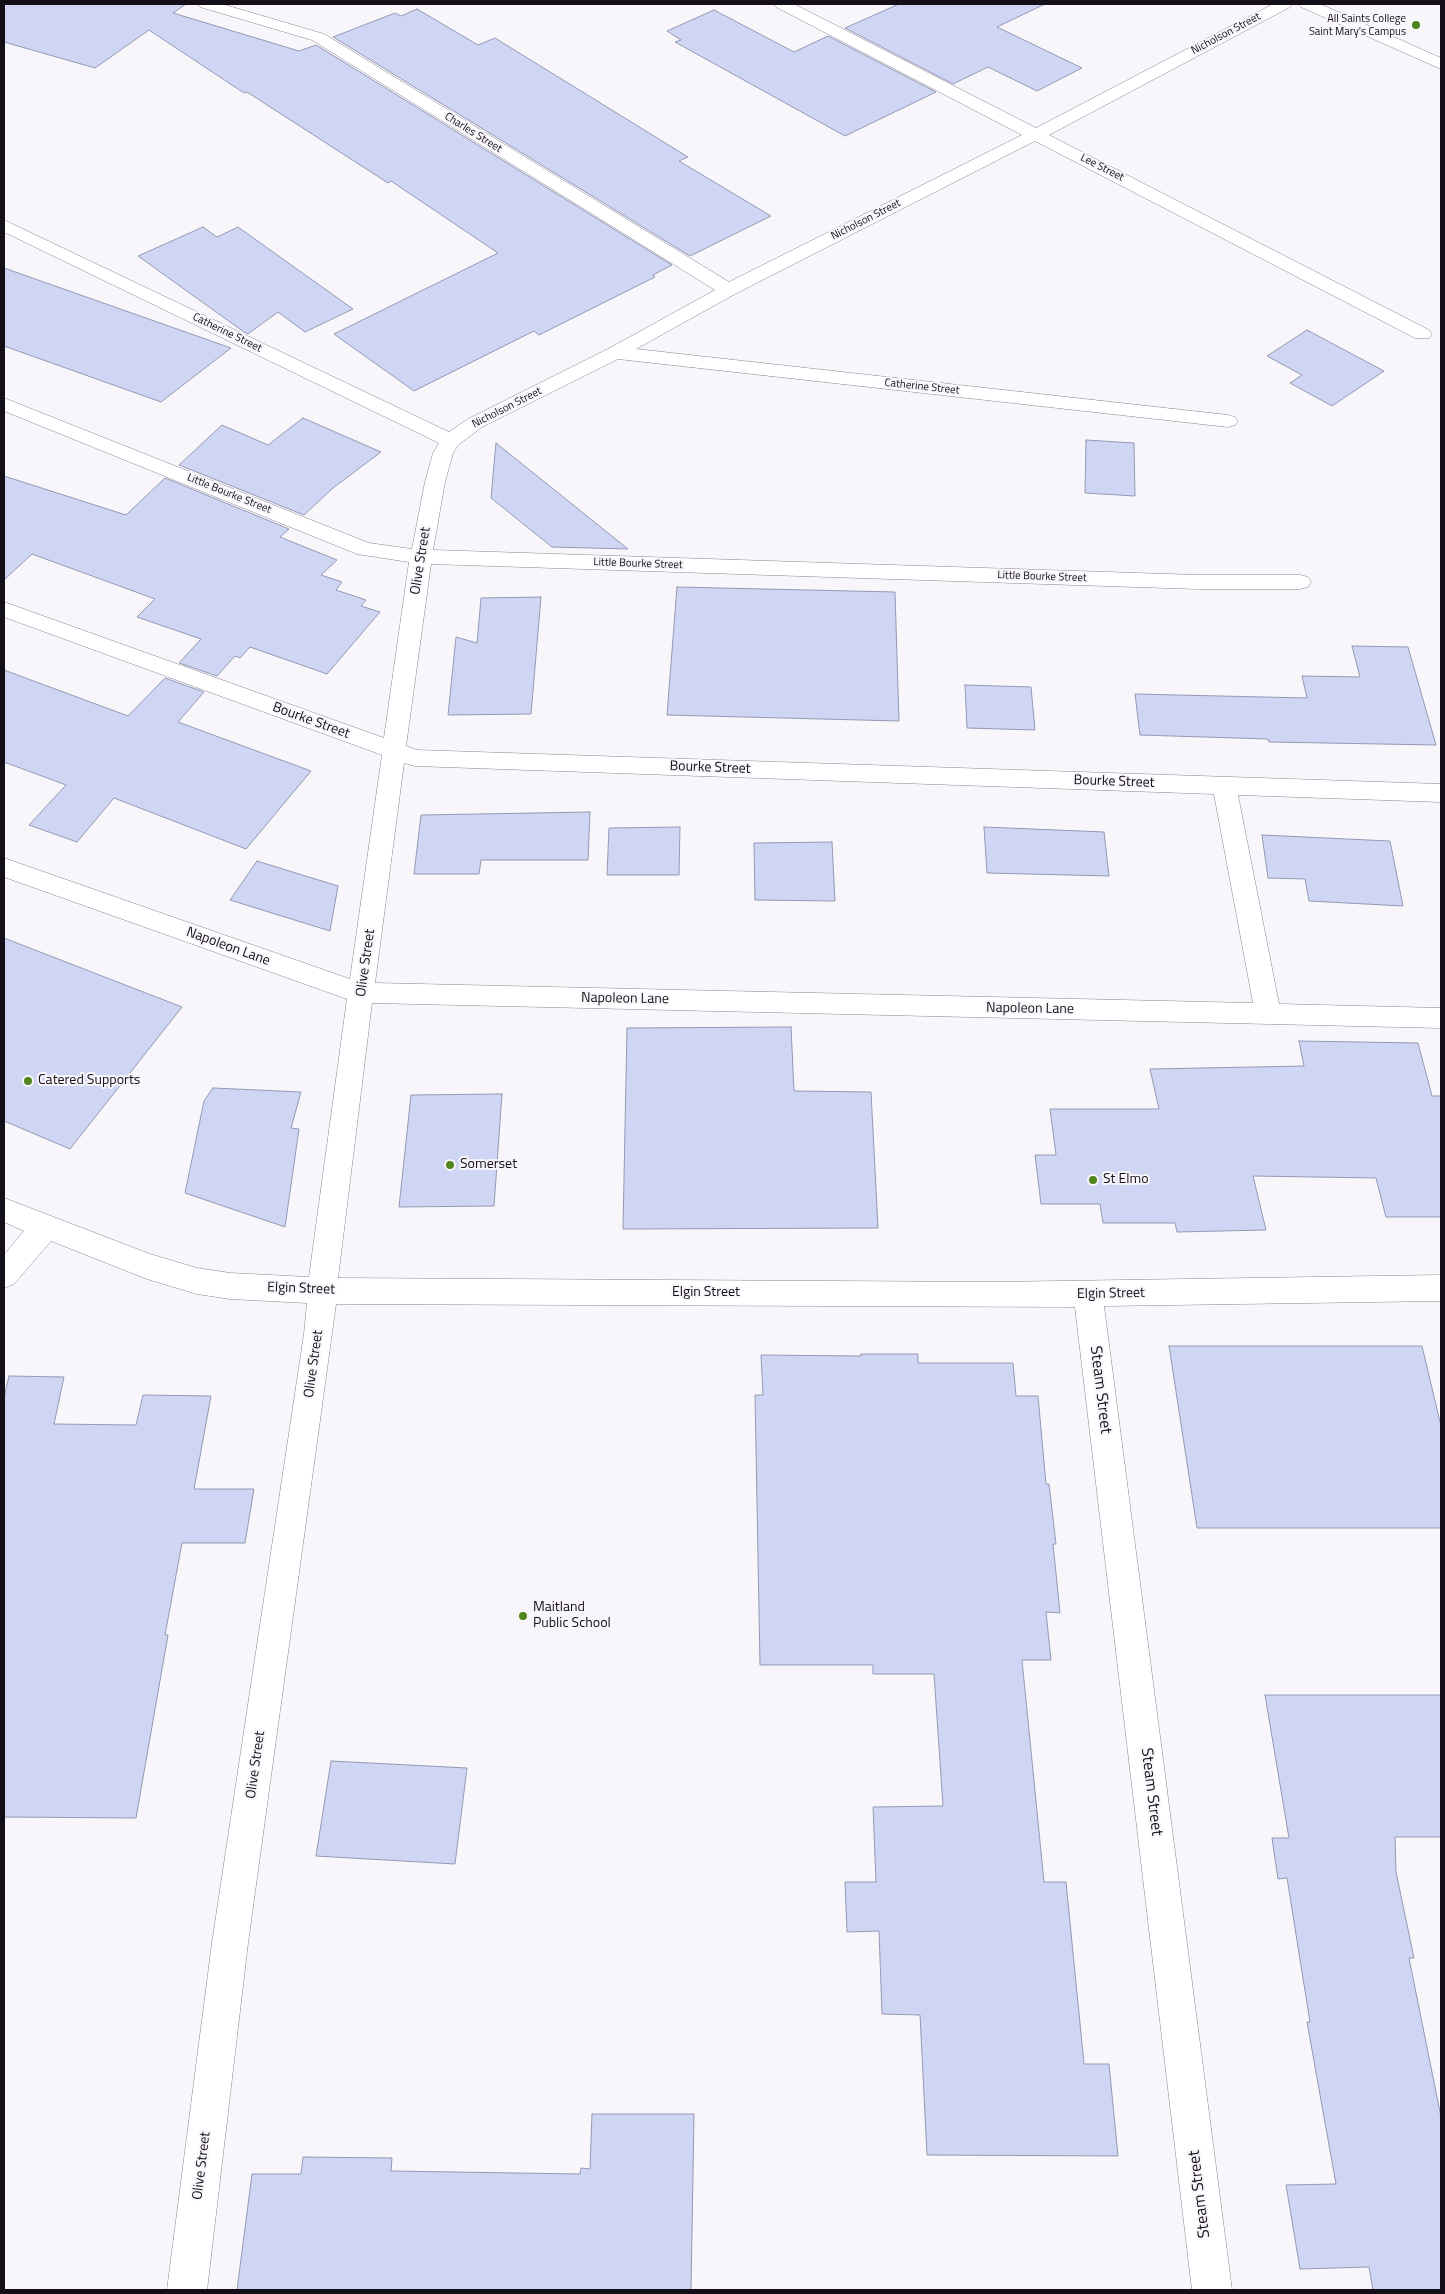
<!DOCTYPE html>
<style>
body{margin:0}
#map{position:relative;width:1445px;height:2294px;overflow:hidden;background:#f9f6fb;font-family:"Titillium Web",sans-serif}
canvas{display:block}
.frame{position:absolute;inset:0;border:5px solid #130e17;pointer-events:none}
</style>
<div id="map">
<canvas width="1445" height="2294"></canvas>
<div class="frame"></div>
</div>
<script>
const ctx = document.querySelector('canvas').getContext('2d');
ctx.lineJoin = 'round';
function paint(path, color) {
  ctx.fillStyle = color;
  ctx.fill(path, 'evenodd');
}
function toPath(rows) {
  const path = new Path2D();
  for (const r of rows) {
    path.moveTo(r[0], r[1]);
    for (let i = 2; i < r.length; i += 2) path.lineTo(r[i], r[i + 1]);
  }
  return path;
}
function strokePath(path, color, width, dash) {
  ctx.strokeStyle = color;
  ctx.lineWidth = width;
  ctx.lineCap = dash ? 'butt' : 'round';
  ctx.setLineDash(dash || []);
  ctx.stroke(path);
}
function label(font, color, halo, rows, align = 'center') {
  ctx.font = font + ' "Titillium Web",sans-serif';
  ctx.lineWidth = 4;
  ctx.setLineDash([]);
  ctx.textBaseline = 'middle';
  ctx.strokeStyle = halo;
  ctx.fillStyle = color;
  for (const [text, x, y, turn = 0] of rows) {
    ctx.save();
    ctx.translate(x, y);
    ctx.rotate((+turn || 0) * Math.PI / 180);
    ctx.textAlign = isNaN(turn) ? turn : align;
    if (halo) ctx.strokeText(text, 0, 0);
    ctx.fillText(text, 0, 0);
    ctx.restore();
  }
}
const building = toPath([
 [4,4,186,4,173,13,299,51,316,45,672,265,653,275,655,277,539,335,534,331,414,391,334,334,498,253,391,181,388,183,247,92,244,93,149,30,95,68,4,42,4,4],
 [899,4,1045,4,997,27,1082,68,1037,91,988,67,953,84,845,28,899,4],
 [417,9,478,45,495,38,688,157,679,161,771,216,690,256,333,37,395,13,401,16,417,9],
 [714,10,794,52,828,36,936,92,845,136,675,42,681,40,667,31,714,10],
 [203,227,217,237,238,227,353,309,305,332,278,312,248,334,244,332,138,256,203,227],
 [4,268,231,348,161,402,4,346,4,268],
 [1307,330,1384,371,1332,406,1290,383,1302,375,1267,356,1307,330],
 [303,418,381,452,333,488,304,515,179,465,222,425,268,445,303,418],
 [1086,440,1134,443,1135,496,1085,493,1086,440],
 [496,443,628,549,552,547,491,498,496,443],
 [4,476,126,515,165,478,289,529,280,537,337,560,321,575,342,582,336,590,366,600,361,606,380,612,327,674,250,647,240,658,235,656,217,676,179,663,201,639,137,617,155,599,32,554,4,580,4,476],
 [677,587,895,592,899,721,667,715,677,587],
 [541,597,531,714,448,715,456,637,477,643,481,598,541,597],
 [1352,646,1408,647,1436,745,1269,742,1268,739,1140,735,1135,694,1307,698,1302,676,1360,677,1352,646],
 [4,670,128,716,165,678,204,692,178,722,311,771,246,849,114,798,77,842,29,825,66,785,4,762,4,670],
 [965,685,1031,687,1035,730,967,728,965,685],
 [590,812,588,860,481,860,479,874,414,874,421,815,590,812],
 [680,827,679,875,607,875,609,828,680,827],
 [984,827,1104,832,1109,876,987,873,984,827],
 [1262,835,1390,841,1403,906,1309,901,1305,879,1268,878,1262,835],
 [832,842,835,901,755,900,754,843,832,842],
 [257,861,338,886,330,931,230,900,257,861],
 [4,938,182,1007,70,1149,4,1121,4,938],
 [791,1027,794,1091,871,1092,878,1228,623,1229,627,1028,791,1027],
 [1299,1041,1418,1043,1432,1096,1441,1096,1441,1217,1386,1217,1376,1178,1253,1176,1266,1230,1177,1232,1175,1223,1103,1223,1100,1204,1041,1204,1035,1155,1056,1155,1050,1109,1159,1109,1150,1069,1304,1066,1299,1041],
 [213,1088,301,1092,291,1128,299,1129,285,1227,185,1193,204,1101,213,1088],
 [502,1094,494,1206,399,1207,411,1095,502,1094],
 [1169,1346,1422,1346,1441,1426,1441,1528,1197,1528,1169,1346],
 [861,1354,918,1354,918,1363,1013,1363,1016,1396,1038,1396,1046,1484,1049,1484,1056,1544,1053,1544,1060,1613,1046,1612,1051,1660,1022,1660,1044,1882,1066,1882,1084,2064,1109,2064,1118,2156,927,2155,920,2015,882,2014,879,1931,847,1932,845,1882,876,1882,873,1807,943,1806,934,1674,873,1674,873,1665,760,1665,755,1395,763,1395,761,1355,861,1356,861,1354],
 [9,1376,64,1377,54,1424,136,1425,143,1395,211,1396,194,1489,254,1489,245,1543,182,1543,165,1635,168,1635,136,1818,4,1817,4,1398,9,1376],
 [1265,1695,1441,1695,1441,1837,1395,1837,1396,1872,1414,1958,1409,1958,1441,2117,1441,2290,1373,2290,1369,2267,1300,2269,1286,2185,1336,2184,1307,2022,1310,2022,1287,1878,1278,1879,1272,1838,1289,1838,1265,1695],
 [331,1761,467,1768,455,1864,316,1856,331,1761],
 [592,2114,694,2114,691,2290,237,2290,252,2174,301,2174,303,2157,392,2158,391,2171,580,2174,581,2168,590,2169,592,2114]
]);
const minor = toPath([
 [198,4,222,4,324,34,729,282,1022,135,776,7,774,4,794,4,1036,128,1273,4,1292,4,1290,7,1049,135,1429,330,1432,334,1429,338,1415,338,1035,141,735,294,636,349,1228,415,1235,417,1238,421,1235,425,1228,427,618,359,482,427,458,445,453,453,445,482,433,550,1198,575,1300,575,1308,577,1311,582,1308,587,1300,589,1198,589,431,564,406,746,417,750,1441,784,1441,802,1238,795,1279,1004,1441,1008,1441,1028,372,1003,338,1278,996,1282,1441,1275,1441,1301,1104,1306,1232,2290,1192,2290,1075,1307,336,1304,248,1943,207,2290,167,2290,212,1943,304,1334,307,1303,230,1299,197,1294,147,1279,51,1241,14,1284,4,1288,4,1255,24,1231,4,1222,4,1198,150,1254,197,1268,230,1273,309,1277,347,999,4,877,4,858,350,979,382,755,4,617,4,602,384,738,409,562,357,554,4,411,4,398,369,543,412,549,425,482,433,453,439,443,4,232,4,220,449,432,468,419,608,349,715,290,312,40,200,7,198,4],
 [404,763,415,766,1214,794,1253,1003,375,983,404,763],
 [1299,4,1320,4,1441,58,1441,69,1301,7,1299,4]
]);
const markers = [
 [1416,25,5,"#4e851d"],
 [28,1081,5,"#4e851d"],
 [450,1165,5,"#4e851d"],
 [1093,1180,5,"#4e851d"],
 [523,1616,5,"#4e851d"]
];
const farPoinames = [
 ["All Saints College",1406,19],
 ["Saint Mary's Campus",1406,32]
];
const farStreetnames = [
 ["Nicholson Street",1226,34,-28],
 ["Charles Street",473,133,32],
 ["Lee Street",1102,168,27],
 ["Nicholson Street",866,220,-27],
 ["Catherine Street",227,333,26],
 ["Catherine Street",922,387,6],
 ["Nicholson Street",507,408,-27],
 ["Little Bourke Street",229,494,22],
 ["Little Bourke Street",638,564,2],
 ["Little Bourke Street",1042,577,2]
];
const streetNames = [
 ["Olive Street",421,561,-81],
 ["Bourke Street",311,721,20],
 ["Bourke Street",710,768,2],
 ["Bourke Street",1114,782,2],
 ["Napoleon Lane",228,947,20],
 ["Olive Street",366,963,-82],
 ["Napoleon Lane",625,999,1],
 ["Napoleon Lane",1030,1009,1],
 ["Elgin Street",301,1289,2],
 ["Elgin Street",706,1293],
 ["Elgin Street",1111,1294,-1],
 ["Olive Street",314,1364,-82],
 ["Olive Street",256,1765,-82],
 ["Olive Street",202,2166,-83]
];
const poiNames = [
 ["Catered Supports",38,1081],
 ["Somerset",460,1165],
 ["St Elmo",1103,1180],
 ["Maitland",533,1608],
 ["Public School",533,1624]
];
const nearStreetnames = [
 ["Steam Street",1100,1390,83],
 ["Steam Street",1151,1792,83],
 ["Steam Street",1200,2194,-97]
];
paint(building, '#ced6f4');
strokePath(building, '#9299b2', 1);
strokePath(minor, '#8d8199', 1);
paint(minor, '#fff');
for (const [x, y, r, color] of markers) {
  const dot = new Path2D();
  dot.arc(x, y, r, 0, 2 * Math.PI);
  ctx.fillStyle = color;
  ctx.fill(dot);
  strokePath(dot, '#f9f6fb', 2);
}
label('11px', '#130e17', '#f9f6fb', farPoinames, 'right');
label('11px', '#130e17', '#f9f6fb', farStreetnames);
label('14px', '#130e17', '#f9f6fb', streetNames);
label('14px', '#130e17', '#f9f6fb', poiNames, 'left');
label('16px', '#130e17', '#f9f6fb', nearStreetnames);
</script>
